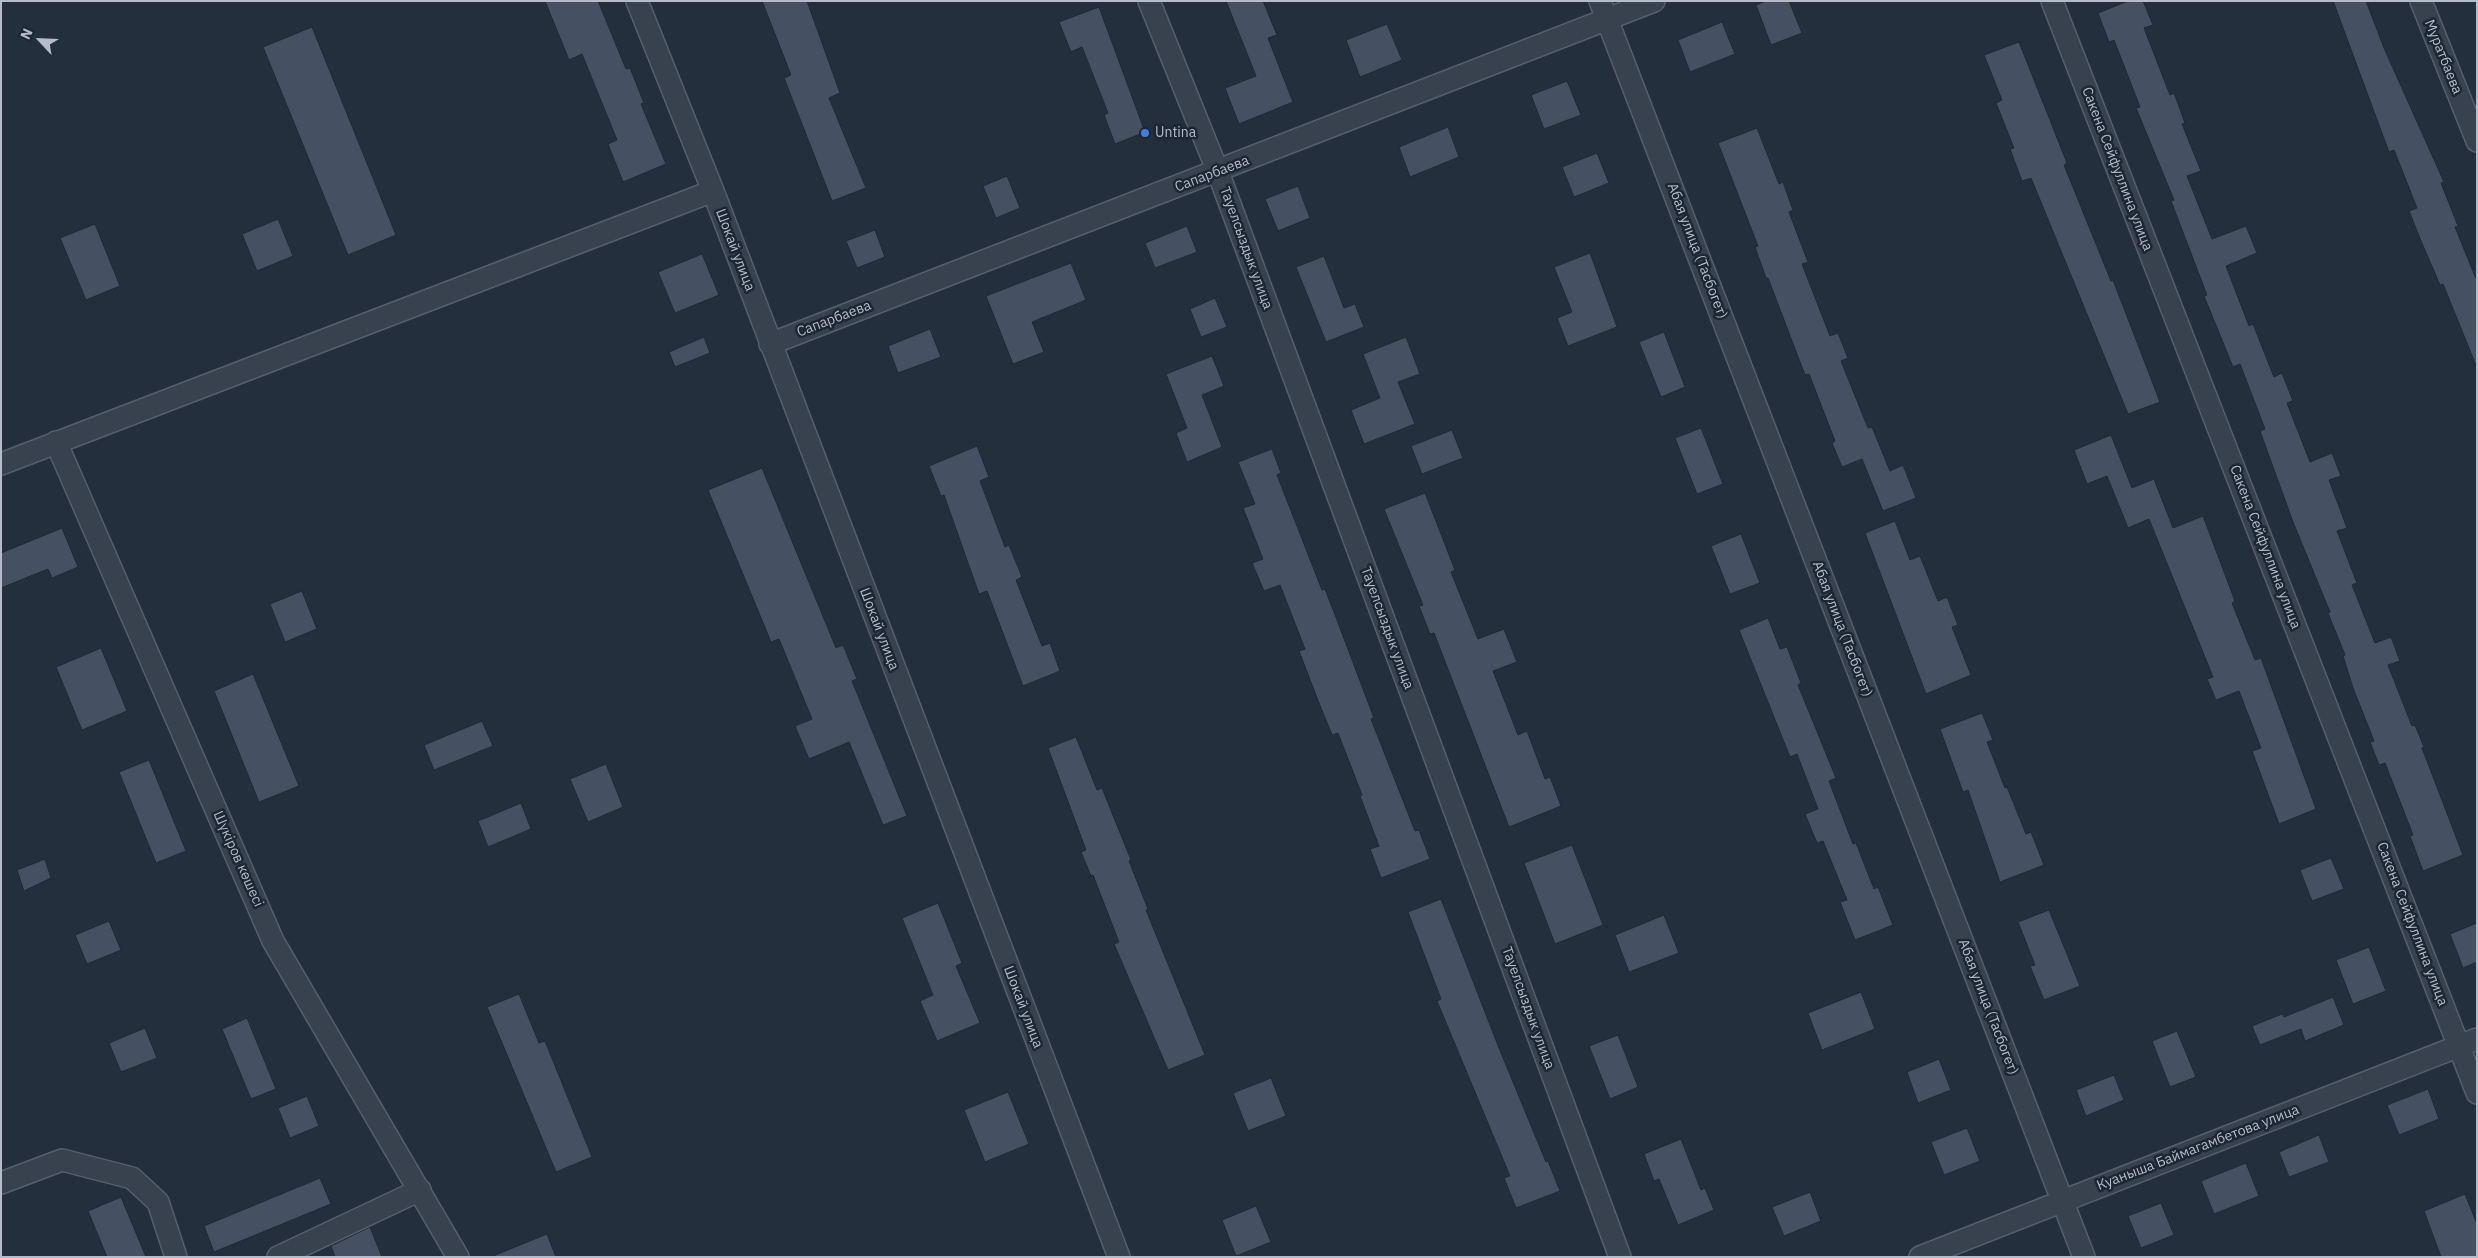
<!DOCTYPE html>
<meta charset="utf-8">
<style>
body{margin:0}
#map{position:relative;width:2478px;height:1258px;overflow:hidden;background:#242f3e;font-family:"IBM Plex Sans",sans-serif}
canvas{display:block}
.frame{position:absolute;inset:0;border:2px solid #b4bcc9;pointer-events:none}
.north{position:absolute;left:15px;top:15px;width:50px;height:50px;-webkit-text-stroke:4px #1d2633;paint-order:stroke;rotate:295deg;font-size:14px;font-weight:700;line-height:20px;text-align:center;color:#b4bcc9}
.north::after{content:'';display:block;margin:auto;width:18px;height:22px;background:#b4bcc9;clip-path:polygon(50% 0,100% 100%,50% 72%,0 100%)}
</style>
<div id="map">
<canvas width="2478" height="1258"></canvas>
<div class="frame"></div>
<div class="north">N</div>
</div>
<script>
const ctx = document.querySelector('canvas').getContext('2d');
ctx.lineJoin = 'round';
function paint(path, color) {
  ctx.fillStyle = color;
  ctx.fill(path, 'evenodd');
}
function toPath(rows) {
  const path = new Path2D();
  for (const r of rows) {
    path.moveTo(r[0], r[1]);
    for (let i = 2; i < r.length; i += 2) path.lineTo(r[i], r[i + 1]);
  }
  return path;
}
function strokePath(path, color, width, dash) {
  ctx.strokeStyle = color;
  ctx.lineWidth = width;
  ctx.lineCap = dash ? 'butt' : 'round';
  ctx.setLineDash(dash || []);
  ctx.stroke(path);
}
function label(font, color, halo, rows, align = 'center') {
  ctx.font = font + ' "IBM Plex Sans",sans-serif';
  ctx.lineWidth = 5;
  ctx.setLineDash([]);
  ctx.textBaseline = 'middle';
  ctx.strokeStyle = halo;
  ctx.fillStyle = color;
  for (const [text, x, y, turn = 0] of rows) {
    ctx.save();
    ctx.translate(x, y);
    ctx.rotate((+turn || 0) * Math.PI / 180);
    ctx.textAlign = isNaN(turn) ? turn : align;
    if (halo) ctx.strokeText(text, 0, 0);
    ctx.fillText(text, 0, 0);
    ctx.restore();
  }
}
const building = toPath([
 [545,1,598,1,626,69,630,68,644,103,641,104,666,164,623,182,608,144,617,140,582,54,569,60,545,1],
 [762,1,807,1,840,93,829,98,866,188,832,201,784,78,791,75,762,1],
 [1226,1,1263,1,1277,35,1268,38,1293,102,1239,124,1225,88,1256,76,1226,1],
 [1766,1,1789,1,1802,33,1771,45,1756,5,1766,1],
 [2128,1,2143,1,2153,25,2144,28,2170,95,2174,93,2185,123,2182,124,2201,171,2187,176,2212,239,2246,226,2257,253,2226,266,2249,326,2253,324,2274,377,2282,373,2293,401,2287,403,2310,462,2332,453,2341,476,2329,480,2347,528,2337,531,2357,583,2352,585,2375,643,2391,637,2400,661,2388,665,2412,726,2415,725,2424,747,2422,748,2463,855,2423,871,2410,836,2413,835,2385,763,2379,765,2370,742,2374,741,2353,688,2343,656,2345,655,2328,613,2330,612,2293,522,2260,431,2265,429,2240,364,2233,367,2213,318,2204,296,2207,295,2171,201,2174,200,2136,108,2140,107,2114,40,2109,42,2098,13,2128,1],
 [2333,1,2366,1,2384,48,2444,182,2441,183,2458,226,2455,227,2477,281,2477,368,2443,284,2440,285,2421,241,2409,211,2417,208,2394,150,2389,152,2333,1],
 [1099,7,1145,132,1115,144,1104,115,1108,113,1082,47,1071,52,1059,22,1099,7],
 [1722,22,1735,54,1690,72,1678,40,1722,22],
 [1387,24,1402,60,1360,77,1346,40,1387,24],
 [312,27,396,235,348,255,263,47,312,27],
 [2019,42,2067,163,2064,165,2111,281,2113,280,2160,402,2128,414,2031,178,2022,181,2010,149,2014,148,1996,103,2002,100,1984,55,2019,42],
 [1567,81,1581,115,1544,129,1531,95,1567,81],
 [1448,127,1459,157,1410,177,1399,147,1448,127],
 [1757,128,1779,184,1783,182,1793,210,1789,212,1808,262,1802,264,1830,336,1838,333,1848,358,1841,361,1868,428,1872,427,1890,471,1903,465,1916,498,1883,511,1862,459,1842,467,1832,443,1835,441,1809,374,1805,375,1768,278,1766,278,1755,247,1758,246,1718,143,1757,128],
 [1597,153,1609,183,1574,197,1562,167,1597,153],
 [1007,176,1020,208,996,218,983,186,1007,176],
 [1298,186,1310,218,1278,231,1265,199,1298,186],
 [278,219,293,256,257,271,242,234,278,219],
 [95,224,120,286,86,300,60,238,95,224],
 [1187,226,1197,252,1155,268,1145,243,1187,226],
 [875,230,885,257,857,268,846,241,875,230],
 [1590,253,1617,327,1568,346,1557,318,1572,312,1554,267,1590,253],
 [702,254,719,295,675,313,658,272,702,254],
 [1324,256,1344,308,1355,304,1364,327,1326,342,1296,267,1324,256],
 [1071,263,1086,300,1032,322,1044,352,1013,364,986,296,1071,263],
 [1215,298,1227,327,1201,337,1190,309,1215,298],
 [930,329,941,357,898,373,888,346,930,329],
 [1664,332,1685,387,1661,397,1639,342,1664,332],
 [704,337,710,353,675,367,669,352,704,337],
 [1406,337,1420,374,1398,382,1415,424,1364,444,1351,410,1380,398,1363,354,1406,337],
 [1212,356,1224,386,1202,395,1222,447,1187,462,1176,433,1187,428,1166,374,1212,356],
 [1701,428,1723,484,1697,494,1675,438,1701,428],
 [1452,430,1463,458,1422,474,1411,446,1452,430],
 [2111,435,2132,488,2154,479,2173,528,2203,516,2235,601,2232,603,2255,660,2261,658,2316,809,2279,824,2252,751,2261,748,2239,691,2216,700,2207,679,2213,677,2149,519,2128,528,2107,476,2087,484,2074,450,2111,435],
 [977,446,989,477,980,481,1005,547,1009,545,1022,577,1016,580,1042,646,1050,643,1060,671,1023,686,987,591,979,594,944,495,941,496,929,466,977,446],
 [1272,449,1281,473,1277,475,1322,590,1325,589,1337,620,1374,718,1371,719,1415,831,1419,830,1430,859,1381,878,1370,849,1379,846,1360,796,1362,795,1338,733,1332,735,1319,703,1299,651,1305,649,1280,585,1264,591,1252,563,1263,559,1243,508,1255,504,1238,462,1272,449],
 [762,468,836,648,843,645,857,679,852,681,907,816,883,825,849,742,809,759,795,726,812,719,779,639,771,642,708,490,762,468],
 [1425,493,1455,570,1451,572,1478,639,1504,629,1517,662,1493,671,1518,735,1527,731,1545,779,1550,777,1561,806,1509,827,1434,633,1430,634,1419,606,1423,605,1384,509,1425,493],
 [1895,521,1910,560,1920,556,1938,601,1947,597,1958,625,1952,627,1971,675,1926,694,1865,533,1895,521],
 [62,528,78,567,52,578,48,569,1,588,1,553,62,528],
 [1741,534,1760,583,1730,594,1711,546,1741,534],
 [302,591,317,629,285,642,270,604,302,591],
 [1768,618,1780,649,1787,647,1801,683,1798,685,1836,778,1829,781,1853,844,1856,843,1874,889,1878,887,1893,925,1855,940,1840,902,1847,900,1823,841,1817,843,1805,814,1818,809,1797,754,1790,757,1739,630,1768,618],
 [101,648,127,711,82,730,56,667,101,648],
 [253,674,299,786,259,802,214,691,253,674],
 [1982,713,1993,740,1987,742,2005,788,2007,787,2026,834,2031,832,2044,865,2000,882,1968,790,1963,792,1940,729,1982,713],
 [482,721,493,746,434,770,424,745,482,721],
 [1076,737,1097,790,1102,788,1131,860,1129,861,1148,909,1146,910,1205,1055,1168,1070,1114,944,1119,942,1093,875,1091,876,1081,852,1086,850,1048,748,1076,737],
 [149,760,186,851,156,863,119,772,149,760],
 [606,764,623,807,588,822,570,779,606,764],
 [521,803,531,829,488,847,478,821,521,803],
 [1572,845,1603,925,1555,944,1524,863,1572,845],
 [2331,858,2344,889,2312,901,2300,870,2331,858],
 [45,859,51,878,24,891,17,870,45,859],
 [1441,899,1499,1048,1546,1162,1548,1161,1560,1191,1516,1208,1504,1178,1510,1176,1437,1001,1441,999,1408,912,1441,899],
 [938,903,962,963,956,966,980,1023,937,1041,920,1001,933,995,902,918,938,903],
 [2049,910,2080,986,2044,1000,2030,966,2035,965,2018,922,2049,910],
 [1664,915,1679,953,1629,972,1615,935,1664,915],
 [109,921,121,950,87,964,75,935,109,921],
 [2477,923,2477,962,2463,968,2450,934,2477,923],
 [2369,947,2386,991,2353,1004,2336,960,2369,947],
 [1861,992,1875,1029,1822,1050,1808,1013,1861,992],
 [519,994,539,1043,545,1041,592,1157,556,1172,487,1007,519,994],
 [2333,997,2344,1025,2305,1041,2301,1029,2260,1045,2252,1026,2282,1014,2284,1017,2333,997],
 [247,1018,276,1089,251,1099,222,1029,247,1018],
 [145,1028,157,1058,121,1072,109,1043,145,1028],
 [2177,1031,2196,1077,2170,1087,2152,1041,2177,1031],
 [1618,1035,1638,1087,1610,1099,1589,1046,1618,1035],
 [1939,1059,1951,1090,1918,1103,1907,1072,1939,1059],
 [2114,1075,2124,1100,2086,1116,2076,1090,2114,1075],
 [1271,1078,1286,1116,1248,1131,1233,1093,1271,1078],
 [2428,1089,2439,1119,2399,1135,2387,1105,2428,1089],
 [1008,1092,1029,1144,985,1162,964,1110,1008,1092],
 [307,1096,319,1126,290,1138,278,1108,307,1096],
 [1967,1128,1980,1161,1944,1175,1931,1142,1967,1128],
 [2319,1135,2329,1162,2289,1177,2279,1152,2319,1135],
 [1681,1139,1701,1190,1705,1188,1714,1210,1678,1225,1659,1179,1654,1181,1644,1154,1681,1139],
 [2246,1163,2259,1196,2214,1214,2201,1181,2246,1163],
 [320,1178,331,1204,214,1252,204,1226,320,1178],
 [1810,1192,1821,1221,1784,1236,1772,1207,1810,1192],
 [2465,1194,2477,1224,2477,1257,2441,1257,2424,1211,2465,1194],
 [121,1197,146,1257,107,1257,88,1211,121,1197],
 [2161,1203,2174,1235,2141,1248,2128,1216,2161,1203],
 [1256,1206,1271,1242,1236,1256,1222,1220,1256,1206],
 [370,1227,382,1257,335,1257,331,1246,370,1227],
 [547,1234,556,1257,493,1257,493,1256,547,1234]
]);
const minor = toPath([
 [637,1,713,191,1119,1257],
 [1149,1,1218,172,1620,1257],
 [1600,1,2084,1257],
 [2052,1,2477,1093],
 [2421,1,2477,141],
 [770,344,1654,1],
 [56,442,273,941,458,1257],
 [1,464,713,191],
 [1,1183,62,1160,132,1178,158,1202,176,1257],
 [278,1257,420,1190],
 [1920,1257,2477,1039]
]);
const markers = [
 [1145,133,5,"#3f7fe0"]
];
const streetNames = [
 ["Муратбаева",2443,57,68],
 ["Сакена Сейфуллина улица",2117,169,69],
 ["Сапарбаева",1212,174,-21],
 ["Тауелсыздык улица",1246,248,70],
 ["Шокай улица",735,250,69],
 ["Абая улица (Тасбогет)",1697,251,69],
 ["Сапарбаева",834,319,-21],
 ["Сакена Сейфуллина улица",2265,547,69],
 ["Тауелсыздык улица",1387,628,70],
 ["Шокай улица",879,629,69],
 ["Абая улица (Тасбогет)",1842,629,69],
 ["Шүкіров көшесі",238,859,66],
 ["Сакена Сейфуллина улица",2412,924,69],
 ["Шокай улица",1023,1007,69],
 ["Абая улица (Тасбогет)",1988,1007,69],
 ["Тауелсыздык улица",1528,1008,70],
 ["Куаныша Баймагамбетова улица",2198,1148,-21]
];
const poiNames = [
 ["Untina",1155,133]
];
paint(building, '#455162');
strokePath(building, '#1f2835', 1);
strokePath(minor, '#565f6c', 24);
strokePath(minor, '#38414e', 21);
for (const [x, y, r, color] of markers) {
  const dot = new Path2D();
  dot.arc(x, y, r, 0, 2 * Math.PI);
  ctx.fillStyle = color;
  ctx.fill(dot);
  strokePath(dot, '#1d2633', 2);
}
label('14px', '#b4bcc9', '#1d2633', streetNames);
label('14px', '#b4bcc9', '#1d2633', poiNames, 'left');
</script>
